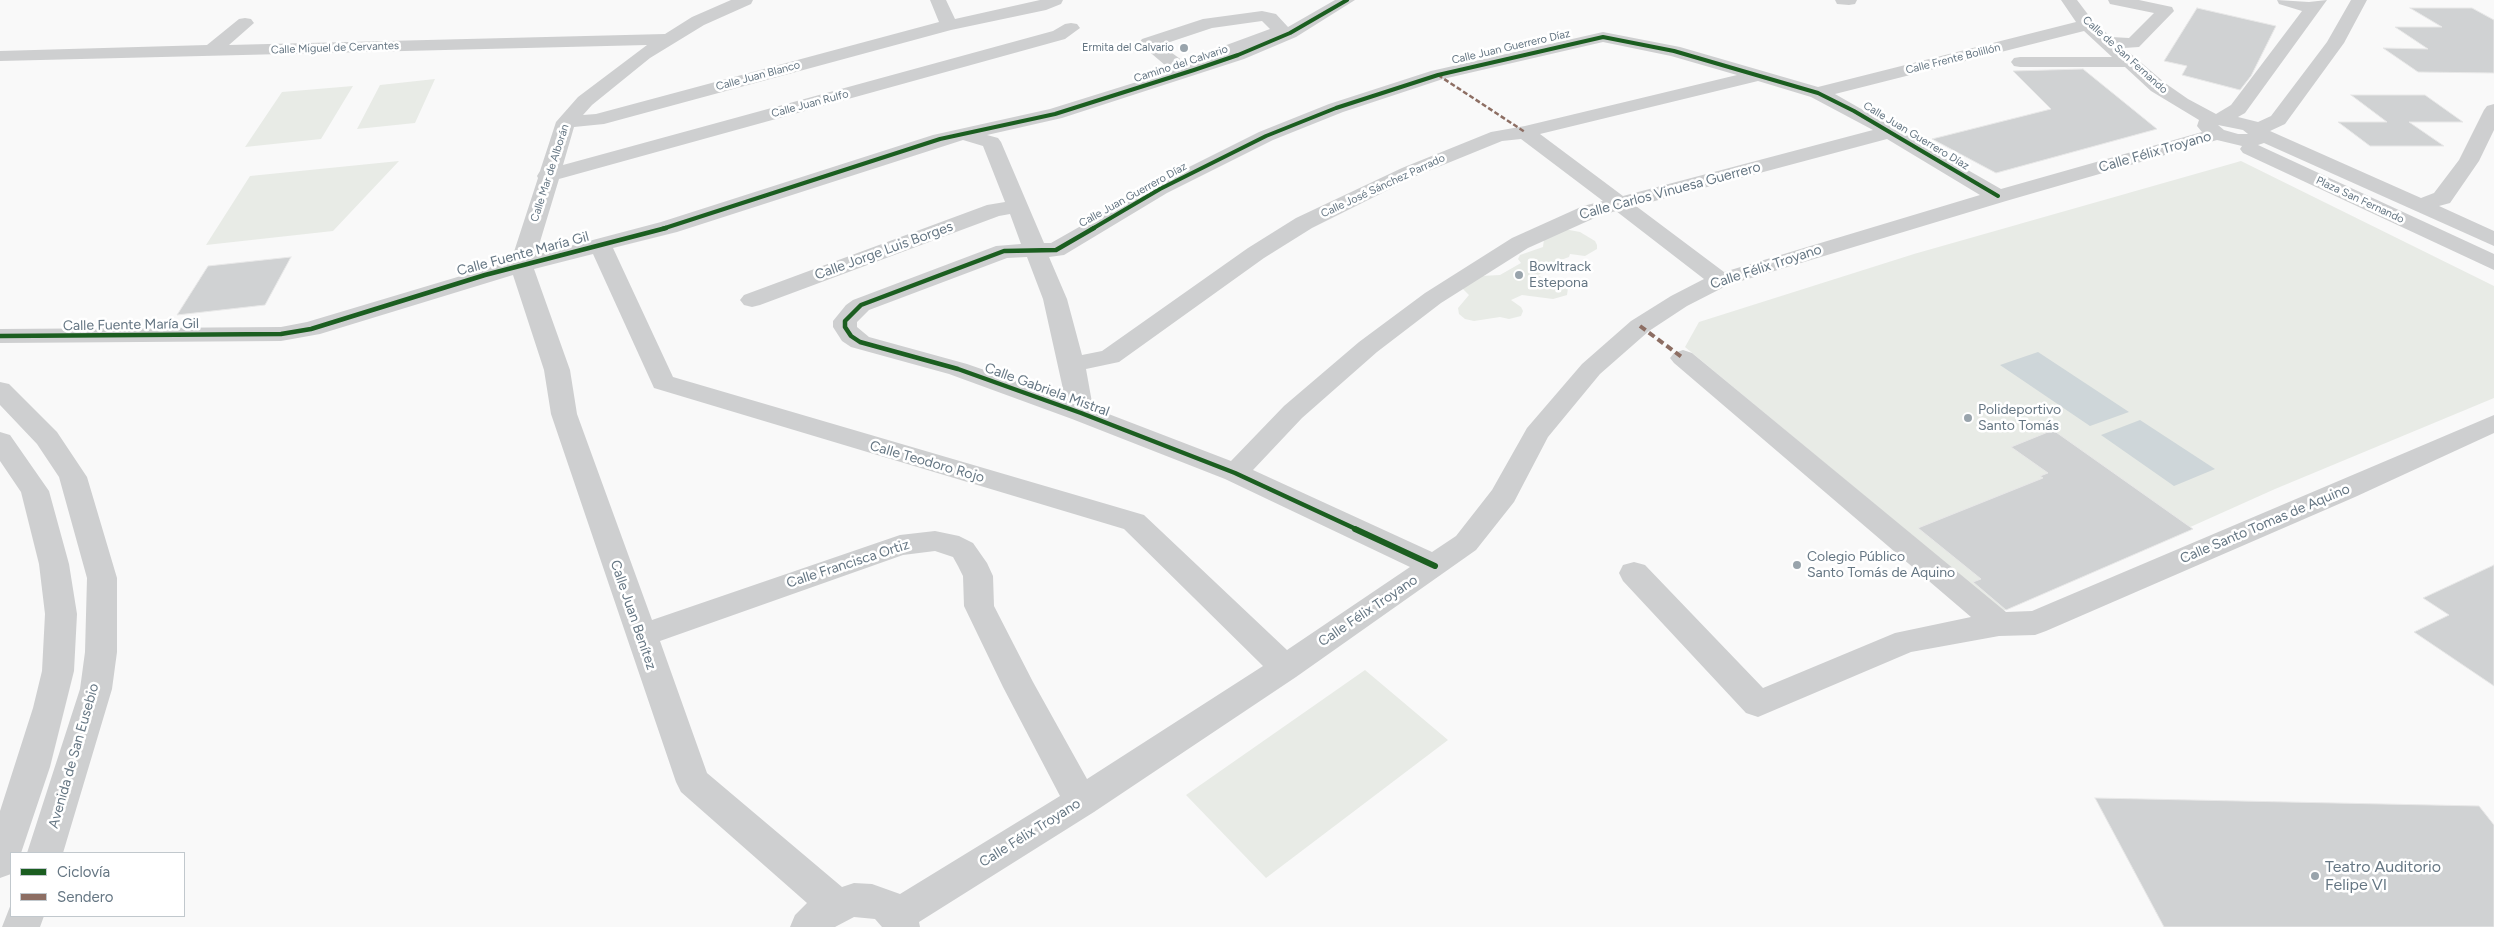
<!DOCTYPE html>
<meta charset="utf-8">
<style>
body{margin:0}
#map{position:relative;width:2494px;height:927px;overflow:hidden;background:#f9f9f9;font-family:Figtree,sans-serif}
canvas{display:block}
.legend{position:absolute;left:10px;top:852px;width:175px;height:65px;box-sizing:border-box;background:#fff;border:1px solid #c1c8cd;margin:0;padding:6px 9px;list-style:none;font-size:15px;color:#657683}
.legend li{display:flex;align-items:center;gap:10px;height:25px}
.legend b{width:25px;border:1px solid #c1c8cd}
</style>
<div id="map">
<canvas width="2494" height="927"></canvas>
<ul class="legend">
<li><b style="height:6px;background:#1b5e20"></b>Ciclovía</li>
<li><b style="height:6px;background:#8d6e63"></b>Sendero</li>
</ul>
</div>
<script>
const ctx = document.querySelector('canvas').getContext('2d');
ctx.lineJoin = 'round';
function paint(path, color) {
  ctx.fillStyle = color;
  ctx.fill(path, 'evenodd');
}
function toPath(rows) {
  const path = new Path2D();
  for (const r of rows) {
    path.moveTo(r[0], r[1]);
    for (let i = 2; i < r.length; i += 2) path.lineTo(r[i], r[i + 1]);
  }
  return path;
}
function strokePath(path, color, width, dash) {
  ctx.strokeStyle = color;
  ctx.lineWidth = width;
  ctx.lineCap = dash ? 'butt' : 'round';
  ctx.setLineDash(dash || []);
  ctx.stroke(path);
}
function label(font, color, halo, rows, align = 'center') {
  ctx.font = font + ' Figtree,sans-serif';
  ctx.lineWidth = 5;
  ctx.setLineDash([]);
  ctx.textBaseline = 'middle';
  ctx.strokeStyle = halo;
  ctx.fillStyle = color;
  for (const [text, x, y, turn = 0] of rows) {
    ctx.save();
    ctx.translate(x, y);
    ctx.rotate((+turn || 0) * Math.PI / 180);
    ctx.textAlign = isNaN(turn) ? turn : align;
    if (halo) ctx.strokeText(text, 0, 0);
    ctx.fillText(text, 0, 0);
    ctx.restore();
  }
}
const green = toPath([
 [435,79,415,123,357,129,380,85],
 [353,86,321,139,245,147,282,92],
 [399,161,333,231,206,245,250,176],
 [2241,161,2494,286,2494,398,2275,489,2003,611,1685,347,1699,322,1914,254],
 [1564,229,1580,232,1595,241,1597,245,1597,249,1585,256,1570,254,1569,257,1561,260,1556,269,1537,275,1548,280,1551,279,1564,284,1568,288,1567,295,1553,299,1522,295,1511,300,1521,307,1523,311,1521,316,1509,319,1500,317,1474,321,1465,319,1459,314,1458,308,1469,295,1462,288,1481,276,1500,275,1521,263,1518,259,1520,255,1543,247,1544,239],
 [1365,670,1448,740,1266,878,1186,795]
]);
const water = toPath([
 [2038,352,2129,412,2090,426,2000,365],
 [2140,420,2215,469,2174,486,2101,435]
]);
const building = toPath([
 [2197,8,2276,26,2251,76,2240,90,2182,75,2187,66,2164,61,2197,8],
 [2410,8,2472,8,2494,20,2494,73,2418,72,2383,48,2428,49,2395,27,2442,27,2410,8],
 [2083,69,2157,129,1996,173,1932,139,2051,109,2013,71,2083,69],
 [2351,95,2425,95,2463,122,2409,122,2444,146,2370,146,2338,122,2387,122,2351,95],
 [291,257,265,305,177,315,208,266,291,257],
 [2053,430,2193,529,2006,610,1973,582,1981,579,1918,528,2043,478,2040,476,2048,473,2011,447,2053,430],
 [2494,565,2494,686,2414,632,2449,615,2423,598,2494,565],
 [2095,798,2479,806,2494,825,2494,927,2164,927,2095,798]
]);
const minor = toPath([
 [731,0,753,0,751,4,704,25,650,58,592,105,583,115,596,114,939,22,930,0,946,0,955,19,1040,0,1063,0,1061,4,1046,10,951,30,604,124,574,127,563,165,1053,31,1065,24,1071,23,1077,24,1080,28,1065,39,559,179,536,255,661,222,933,135,1050,109,1172,71,1139,43,1142,39,1203,19,1262,11,1276,14,1288,27,1335,0,1355,0,1296,37,1244,59,1062,118,987,135,998,138,1001,142,1044,243,1051,243,1153,185,1259,132,1329,104,1431,71,1603,32,1680,47,1818,87,2076,22,2061,0,2077,0,2093,21,2111,37,2129,38,2154,13,2110,4,2108,0,2139,0,2172,7,2174,11,2139,47,2124,48,2165,83,2188,99,2216,114,2231,105,2302,11,2279,4,2277,0,2309,2,2327,0,2245,113,2238,117,2258,122,2271,116,2327,42,2351,0,2367,0,2344,43,2285,124,2270,131,2421,198,2434,193,2459,160,2484,110,2487,106,2494,104,2494,130,2479,161,2450,203,2439,206,2494,231,2494,246,2264,143,2258,145,2494,254,2494,270,2243,153,2240,149,2242,146,2217,140,2006,201,1728,285,1687,306,1649,331,1600,374,1548,437,1514,502,1476,550,1296,677,1094,812,919,922,920,927,882,927,875,919,854,917,835,927,790,927,795,915,807,903,681,792,676,782,551,414,544,370,513,275,320,334,281,341,0,343,0,329,281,327,307,322,511,261,538,178,537,176,540,171,556,122,578,97,647,45,0,61,0,51,207,45,239,19,245,18,251,19,254,23,229,45,665,34,692,17,731,0],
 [1262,21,1270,29,1183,61,1161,45,1212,28,1262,21],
 [2084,31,2112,57,2020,57,2014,58,2011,62,2014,66,2020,67,2125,67,2151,91,2199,120,2197,126,2202,132,2001,189,1835,94,2084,31],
 [1603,42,1671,56,1737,75,1525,126,1491,132,1402,168,1296,218,1248,248,1102,351,1082,355,1067,299,1049,257,1064,255,1167,193,1273,140,1343,112,1443,79,1603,42],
 [1758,81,1811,97,1873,130,1623,196,1540,134,1758,81],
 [2218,125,2243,130,2248,134,2238,134,2224,130,2218,125],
 [1521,139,1603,201,1583,206,1512,238,1425,293,1359,342,1284,406,1231,461,1093,408,1086,369,1119,362,1264,258,1312,228,1416,176,1502,141,1521,139],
 [1887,139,1980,195,1724,272,1636,206,1887,139],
 [963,140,983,146,1005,202,987,205,744,295,740,300,744,305,752,307,760,305,999,216,1010,214,1021,244,996,246,853,300,846,305,833,321,833,327,842,341,851,347,949,374,1072,419,1225,479,1410,567,1287,650,1144,515,673,377,613,248,677,232,963,140],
 [1616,211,1704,279,1671,296,1631,321,1582,364,1527,428,1492,490,1456,536,1432,552,1253,470,1302,418,1377,352,1441,303,1528,248,1599,216,1616,211],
 [593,254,654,388,1124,529,1263,666,1087,779,1033,682,994,606,993,576,987,563,973,543,959,536,935,531,900,535,652,620,577,414,570,370,534,269,593,254],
 [1027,257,1043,299,1065,398,967,364,869,337,857,327,857,322,869,310,1007,258,1027,257],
 [935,551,953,557,958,566,963,576,964,606,1003,687,1060,796,900,894,872,884,854,883,842,887,707,773,660,641,903,555,935,551],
 [1835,0,1857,0,1855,4,1849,5,1837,4,1835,0],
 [1683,350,1692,353,2006,612,2032,611,2494,415,2494,433,2355,497,2046,631,2035,635,1999,636,1911,652,1758,717,1746,713,1623,581,1619,573,1623,565,1634,562,1645,565,1763,688,1895,633,1971,617,1674,363,1670,358,1674,353,1683,350],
 [0,382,9,384,57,432,87,477,117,578,117,652,112,689,63,853,27,853,80,689,85,652,87,578,59,477,37,444,0,405,0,382],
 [0,432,10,435,49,491,69,564,77,614,74,671,50,767,21,853,11,853,11,874,0,878,0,811,33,708,42,671,45,614,39,564,21,492,0,461,0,432],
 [11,904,11,916,44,916,40,927,2,927,11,904]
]);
const quietFar1 = toPath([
 [1438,75,1525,132]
]);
const quiet = toPath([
 [1640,326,1683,358]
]);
const cyclewayFar2 = toPath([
 [662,229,940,139,1055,114,1194,70,1238,55,1290,33,1347,0],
 [1092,229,1160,189,1266,136,1336,108,1438,75,1603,37,1674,51,1818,93,1854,111,1998,196]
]);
const cyclewayFar1 = toPath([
 [1094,228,1056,250,1004,251,861,305,845,321,845,327,851,336,860,342,958,369,1081,413,1235,473,1358,530],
 [0,336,281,334,311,329,485,275,666,228]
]);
const cycleway = toPath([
 [1355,529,1435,566]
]);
const markers = [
 [1184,48,5,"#99a4ac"],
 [1519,275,5,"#99a4ac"],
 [1968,418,5,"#99a4ac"],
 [1797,565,5,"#99a4ac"],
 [2315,876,5,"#99a4ac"]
];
const farStreetnames = [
 ["Calle Juan Guerrero Díaz",1511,47,-13],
 ["Calle Miguel de Cervantes",335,48,-2],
 ["Calle de San Fernando",2125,55,42],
 ["Calle Frente Bolillón",1953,59,-14],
 ["Camino del Calvario",1181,64,-18],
 ["Calle Juan Blanco",758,76,-15],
 ["Calle Juan Rulfo",810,104,-15],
 ["Calle Juan Guerrero Díaz",1916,136,31],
 ["Calle Mar de Alborán",550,173,-72],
 ["Calle José Sánchez Parrado",1383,186,-25],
 ["Calle Juan Guerrero Díaz",1133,195,-29],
 ["Plaza San Fernando",2360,200,25]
];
const farPoinames = [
 ["Ermita del Calvario",1174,48]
];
const streetNames = [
 ["Calle Félix Troyano",2155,152,-16],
 ["Calle Carlos Vinuesa Guerrero",1670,191,-15],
 ["Calle Jorge Luis Borges",884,251,-20],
 ["Calle Fuente María Gil",523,254,-15],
 ["Calle Félix Troyano",1766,267,-18],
 ["Calle Fuente María Gil",131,325,-1],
 ["Calle Gabriela Mistral",1047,390,20],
 ["Calle Teodoro Rojo",927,462,16],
 ["Calle Santo Tomas de Aquino",2265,524,-23],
 ["Calle Francisca Ortiz",848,564,-18],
 ["Calle Félix Troyano",1368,611,-34],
 ["Calle Juan Benítez",633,615,71],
 ["Avenida de San Eusebio",74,756,-74],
 ["Calle Félix Troyano",1030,833,-32]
];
const poiNames = [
 ["Bowltrack",1529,267],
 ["Estepona",1529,283],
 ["Polideportivo",1978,410],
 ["Santo Tomás",1978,426],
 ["Colegio Público",1807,557],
 ["Santo Tomás de Aquino",1807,573]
];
const nearPoinames = [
 ["Teatro Auditorio",2325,867],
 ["Felipe VI",2325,885]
];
paint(green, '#e8ebe6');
paint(water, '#ced6d9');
paint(building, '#d0d2d3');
strokePath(building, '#e8e8e8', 1);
paint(minor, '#cecfd0');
strokePath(quietFar1, '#8d6e63', 2.5, [5, 2.5]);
strokePath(quiet, '#8d6e63', 4, [7, 4]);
strokePath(cyclewayFar2, '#1b5e20', 4);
strokePath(cyclewayFar1, '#1b5e20', 4.5);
strokePath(cycleway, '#1b5e20', 6);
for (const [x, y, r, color] of markers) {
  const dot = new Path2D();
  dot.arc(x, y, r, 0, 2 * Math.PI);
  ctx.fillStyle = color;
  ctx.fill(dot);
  strokePath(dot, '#fff', 2);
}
label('11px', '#657683', '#fff', farStreetnames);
label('11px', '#657683', '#fff', farPoinames, 'right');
label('14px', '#657683', '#fff', streetNames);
label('14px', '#657683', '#fff', poiNames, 'left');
label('16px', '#657683', '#fff', nearPoinames, 'left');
</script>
